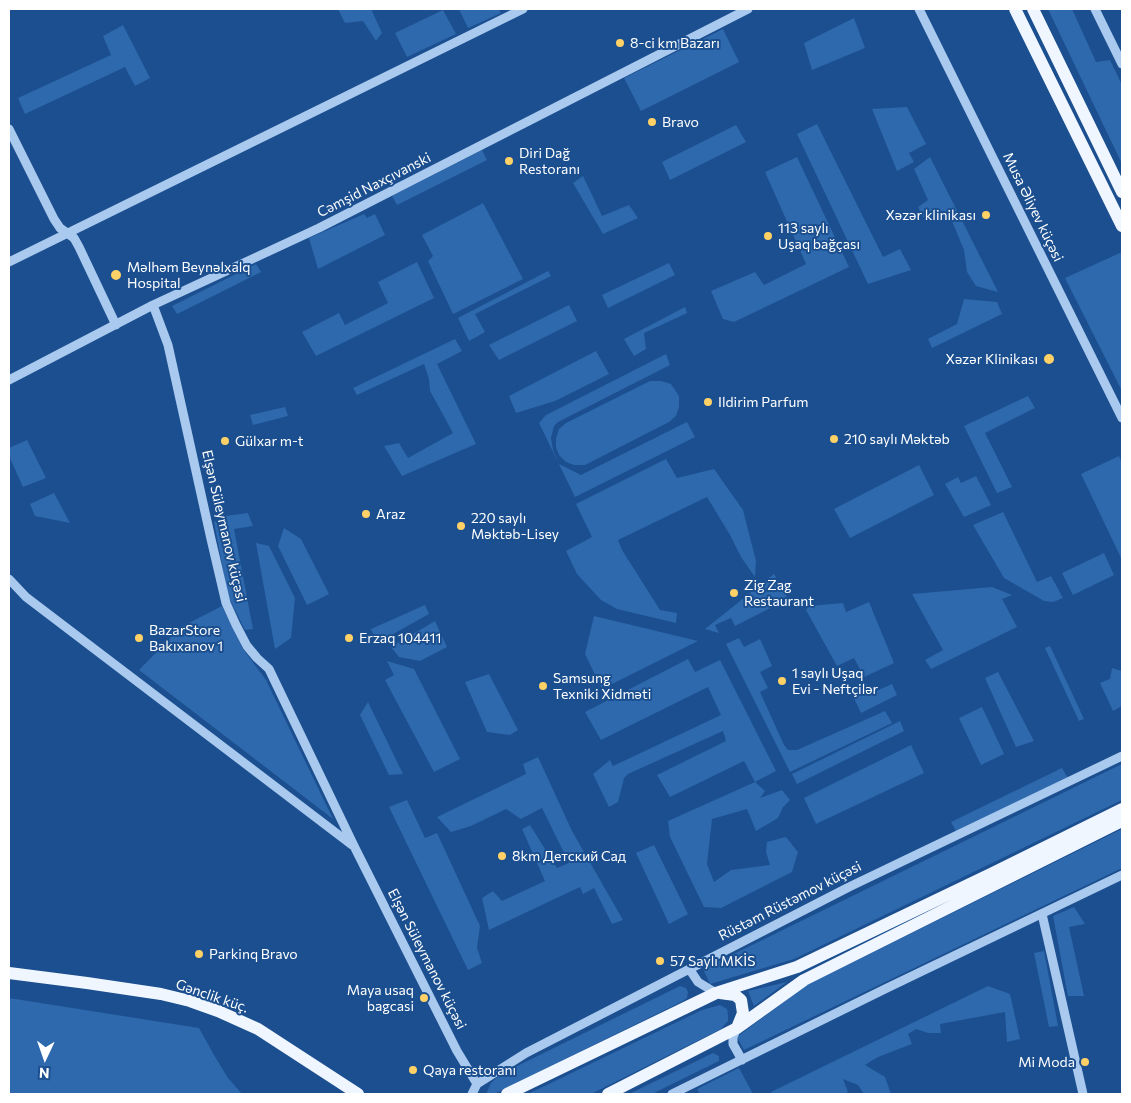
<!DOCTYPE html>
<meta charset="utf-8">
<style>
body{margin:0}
#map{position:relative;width:1131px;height:1103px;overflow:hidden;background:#1b4f8f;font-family:Commissioner,sans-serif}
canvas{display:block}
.frame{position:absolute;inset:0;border:10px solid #fff;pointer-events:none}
.north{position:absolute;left:20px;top:1033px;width:50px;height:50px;-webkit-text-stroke:4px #1b4f8f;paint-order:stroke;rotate:183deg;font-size:14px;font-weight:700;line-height:20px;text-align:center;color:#fff}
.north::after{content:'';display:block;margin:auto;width:18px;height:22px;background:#fff;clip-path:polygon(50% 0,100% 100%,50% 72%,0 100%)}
</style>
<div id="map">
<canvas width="1131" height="1103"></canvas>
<div class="frame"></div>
<div class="north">N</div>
</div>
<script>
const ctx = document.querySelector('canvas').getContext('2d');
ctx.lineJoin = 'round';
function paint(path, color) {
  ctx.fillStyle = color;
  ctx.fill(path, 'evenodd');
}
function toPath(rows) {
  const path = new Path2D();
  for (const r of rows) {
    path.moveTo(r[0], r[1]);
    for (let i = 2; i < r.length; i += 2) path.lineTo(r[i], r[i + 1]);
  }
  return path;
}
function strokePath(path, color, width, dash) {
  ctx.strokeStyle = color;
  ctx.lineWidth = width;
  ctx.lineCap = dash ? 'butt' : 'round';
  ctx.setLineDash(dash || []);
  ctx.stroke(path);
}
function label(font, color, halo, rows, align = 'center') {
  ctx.font = font + ' Commissioner,sans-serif';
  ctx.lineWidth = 4;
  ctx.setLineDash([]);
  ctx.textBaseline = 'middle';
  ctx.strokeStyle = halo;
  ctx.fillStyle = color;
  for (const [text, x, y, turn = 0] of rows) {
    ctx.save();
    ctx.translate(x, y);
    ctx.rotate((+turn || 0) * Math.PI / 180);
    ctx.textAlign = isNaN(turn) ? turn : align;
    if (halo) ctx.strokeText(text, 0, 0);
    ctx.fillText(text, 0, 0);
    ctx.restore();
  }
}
const green = toPath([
 [338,9,371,9,382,33,376,41,363,21,345,23],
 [459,9,498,9,501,13,468,28],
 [1048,9,1072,9,1096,62,1110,60,1122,85,1122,164],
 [443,10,456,34,407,57,395,33],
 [854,18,865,48,812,70,804,43],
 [123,25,150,78,135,86,125,67,25,114,18,98,111,55,103,36],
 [723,29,739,62,641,111,624,78],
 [907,107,926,144,909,153,914,162,897,171,872,109],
 [817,124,883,257,900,249,911,270,868,284,797,134],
 [736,125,746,142,670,180,662,162],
 [482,150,487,160,397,205,392,196],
 [797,157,849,267,734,322,723,319,711,291,755,272,764,285,806,264,765,172],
 [930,157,998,292,976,286,967,272,964,250,949,214,923,217,918,207,928,200,914,169],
 [583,176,602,216,629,205,638,218,603,234,573,183],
 [483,203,523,279,453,314,428,261,433,256,422,235],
 [364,214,367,218,375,214,385,235,318,269,309,238],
 [1122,252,1122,391,1065,278],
 [417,262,434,298,316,356,302,332,339,313,345,325,388,303,378,282],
 [669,263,675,275,608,308,602,295],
 [256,264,261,272,177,314,172,306],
 [548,271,551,276,475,314,485,332,469,341,458,318],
 [964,299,997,302,1002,314,932,348,928,339,957,324],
 [569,305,577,321,499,360,489,345],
 [685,307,687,313,644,333,646,349,634,356,624,339],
 [455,339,462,351,437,364,476,444,402,476,384,446,399,443,408,458,453,433,430,391,429,379,424,364,357,395,353,388],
 [596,351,609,374,555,401,516,413,509,396],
 [666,354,670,365,558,422,554,426,551,438,553,450,559,464,581,475,687,422,695,437,575,497,539,423,546,415],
 [650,381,661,381,671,384,679,396,679,407,676,416,669,422,585,465,574,465,566,462,559,455,556,447,556,438,559,429,566,423],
 [1028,396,1035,408,985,433,1012,487,997,493,964,426],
 [285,407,288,416,253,425,250,415],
 [27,440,46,478,23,487,9,456,9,448],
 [1119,456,1122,463,1122,560,1081,474],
 [666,459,677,478,714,469,743,510,756,561,755,577,741,557,730,535,707,497,618,540,622,550,660,610,677,613,676,623,617,609,601,600,577,574,566,551,592,537,576,504],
 [919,465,934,495,850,538,834,509],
 [976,476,991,505,964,517,945,484,958,477,961,483],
 [54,493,70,523,35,516,30,504],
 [1003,512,1037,582,1051,576,1063,598,1053,602,1044,601,1004,578,973,525],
 [248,513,253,526,234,529,253,629,245,630,228,596,214,522,225,516],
 [284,528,301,539,329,594,307,605,278,546],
 [256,543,269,546,295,598,291,638,275,649],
 [1104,553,1114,575,1073,595,1062,573],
 [774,574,788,599,735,626,731,618,715,625,719,633,705,629],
 [992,587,1012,595,1002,599,1017,627,931,669,925,660,943,650,912,594],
 [869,602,894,663,864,677,854,658,837,666,806,610,809,606,843,603,846,612],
 [425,605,429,614,377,643,371,629],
 [222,606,243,649,266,680,333,819,139,670,181,627],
 [594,616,698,641,602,689,585,654],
 [435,621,447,647,420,661,399,657,391,647],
 [739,638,744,647,760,639,772,666,760,672,768,688,760,692,784,745,788,750,797,750,885,711,892,723,790,772,726,644],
 [1050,646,1084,719,1079,721,1045,648],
 [688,659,695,672,720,660,776,771,755,782,765,791,760,798,782,790,790,800,783,807,778,818,756,831,747,809,712,819,707,864,714,882,731,870,770,865,766,852,767,842,786,837,798,852,792,872,721,908,704,907,670,837,668,821,755,782,744,761,670,797,657,775,726,741,723,731,628,774,624,778,618,802,609,807,593,774,610,760,613,766,721,715,708,687,601,740,585,712],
 [387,661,414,669,460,759,434,772,385,680,394,675],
 [1112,668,1122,671,1122,706,1113,711,1100,683,1110,679],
 [998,672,1034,741,1016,747,985,678],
 [489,674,518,730,510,735,487,732,465,682],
 [867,684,872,693,892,684,897,695,861,713,851,692],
 [368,702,403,774,389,775,360,715],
 [982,707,1004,754,981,765,959,718],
 [900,721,904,731,797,784,792,774],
 [911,745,924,773,816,824,804,798],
 [538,757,572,831,623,920,612,924,594,888,583,894,580,887,489,930,482,898,493,891,502,901,545,881,522,829,530,825,557,868,569,863,542,808,521,819,506,809,471,826,451,832,437,817,526,774,523,764],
 [1122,764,1122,800,794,959,710,984,703,969],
 [1062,768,1068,778,956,831,951,822],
 [407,800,425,838,437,833,480,926,477,948,482,963,468,970,389,807],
 [1122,829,1122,868,744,1050,737,1037,805,986],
 [654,845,688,914,669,924,636,853],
 [1074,907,1085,924,1069,927,1084,996,1068,996,1053,916],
 [1044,951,1058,1026,1049,1027,1034,953],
 [787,982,754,1006,748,991],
 [680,986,686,988,688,992,687,998,683,1001,494,1094,486,1094,491,1083,501,1074],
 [988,986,1010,994,1020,1039,1007,1042,1005,1012,940,1024,941,1033,928,1033,916,1029,908,1034,912,1044,878,1057,865,1065,885,1077,891,1094,864,1094,858,1085,843,1079,848,1092,844,1094,772,1094,771,1092],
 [9,998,199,1028,214,1055,228,1078,242,1094,9,1094],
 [720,1005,727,1009,728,1015,728,1021,721,1029,591,1094,528,1094,702,1010],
 [713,1053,719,1056,719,1061,652,1094,629,1094],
 [739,1068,753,1094,700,1094,697,1089]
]);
const minor = toPath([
 [919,9,1122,418],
 [1095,9,1122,64],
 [9,129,54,219,60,228,74,238,79,247,116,325],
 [9,262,523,9],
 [153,305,168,345,211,539,226,603,236,625,247,646,257,658,269,669,354,846,457,1051,477,1084],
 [9,380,153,305,319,228,748,9],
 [9,579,26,597,352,845],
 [1042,914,1083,1094],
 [690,970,698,982,716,993],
 [737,1028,733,1037,733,1044,742,1060],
 [472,1094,477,1084,526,1053,849,887,1122,756],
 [672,1094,885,989,1122,875]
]);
const major = toPath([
 [1015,9,1122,226],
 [1033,9,1122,192],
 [9,973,87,983,161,994,190,1001,218,1011,258,1029,358,1094],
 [720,993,735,995,741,1000,743,1013,737,1028],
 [507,1094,716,993,797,967,993,873,1122,809],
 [608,1094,737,1028,804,980,1122,821]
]);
const markers = [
 [620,43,5,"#ffd166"],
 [652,122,5,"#ffd166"],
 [509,161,5,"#ffd166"],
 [986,215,5,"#ffd166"],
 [768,236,5,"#ffd166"],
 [116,275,6,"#ffd166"],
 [1049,359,6,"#ffd166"],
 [708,402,5,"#ffd166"],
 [834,439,5,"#ffd166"],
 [225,441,5,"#ffd166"],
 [366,514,5,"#ffd166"],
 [461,526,5,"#ffd166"],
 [734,593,5,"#ffd166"],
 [139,638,5,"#ffd166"],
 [349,638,5,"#ffd166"],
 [782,681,5,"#ffd166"],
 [543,686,5,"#ffd166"],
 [502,856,5,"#ffd166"],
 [199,954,5,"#ffd166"],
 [660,961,5,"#ffd166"],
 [424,998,5,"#ffd166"],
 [1085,1062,5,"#ffd166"],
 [413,1070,5,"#ffd166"]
];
const poiNames = [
 ["8-ci km Bazarı",630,43],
 ["Bravo",662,122],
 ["Diri Dağ",519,153],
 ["Restoranı",519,169],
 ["Xəzər klinikası",976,215,"right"],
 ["113 saylı",778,228],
 ["Uşaq bağçası",778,244],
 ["Məlhəm Beynəlxalq",127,267],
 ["Hospital",127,283],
 ["Xəzər Klinikası",1038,359,"right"],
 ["Ildirim Parfum",718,402],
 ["210 saylı Məktəb",844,439],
 ["Gülxar m-t",235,441],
 ["Araz",376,514],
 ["220 saylı",471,518],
 ["Məktəb-Lisey",471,534],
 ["Zig Zag",744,585],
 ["Restaurant",744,601],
 ["BazarStore",149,630],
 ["Bakıxanov 1",149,646],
 ["Erzaq 104411",359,638],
 ["1 saylı Uşaq",792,673],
 ["Evi - Neftçilər",792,689],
 ["Samsung",553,678],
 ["Texniki Xidməti",553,694],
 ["8km Детский Сад",512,856],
 ["Parkinq Bravo",209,954],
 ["57 Saylı MKİS",670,961],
 ["Maya usaq",414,990,"right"],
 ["bagcasi",414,1006,"right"],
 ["Mi Moda",1075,1062,"right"],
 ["Qaya restoranı",423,1070]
];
const streetNames = [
 ["Cəmşid Naxçıvanski",374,185,-27],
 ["Musa Əliyev küçəsi",1033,207,64],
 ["Elşən Süleymanov küçəsi",224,526,77],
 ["Rüstəm Rüstəmov küçəsi",790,901,-27],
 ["Elşən Süleymanov küçəsi",427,959,63],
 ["Gənclik küç.",212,996,19]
];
paint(green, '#2e69ad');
strokePath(minor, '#a9c9ee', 9);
strokePath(major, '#f0f6ff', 12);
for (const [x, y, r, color] of markers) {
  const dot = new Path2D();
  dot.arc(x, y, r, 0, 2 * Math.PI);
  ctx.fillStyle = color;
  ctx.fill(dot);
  strokePath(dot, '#1b4f8f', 2);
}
label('14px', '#fff', '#1b4f8f', poiNames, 'left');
label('14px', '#fff', '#1b4f8f', streetNames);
</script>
